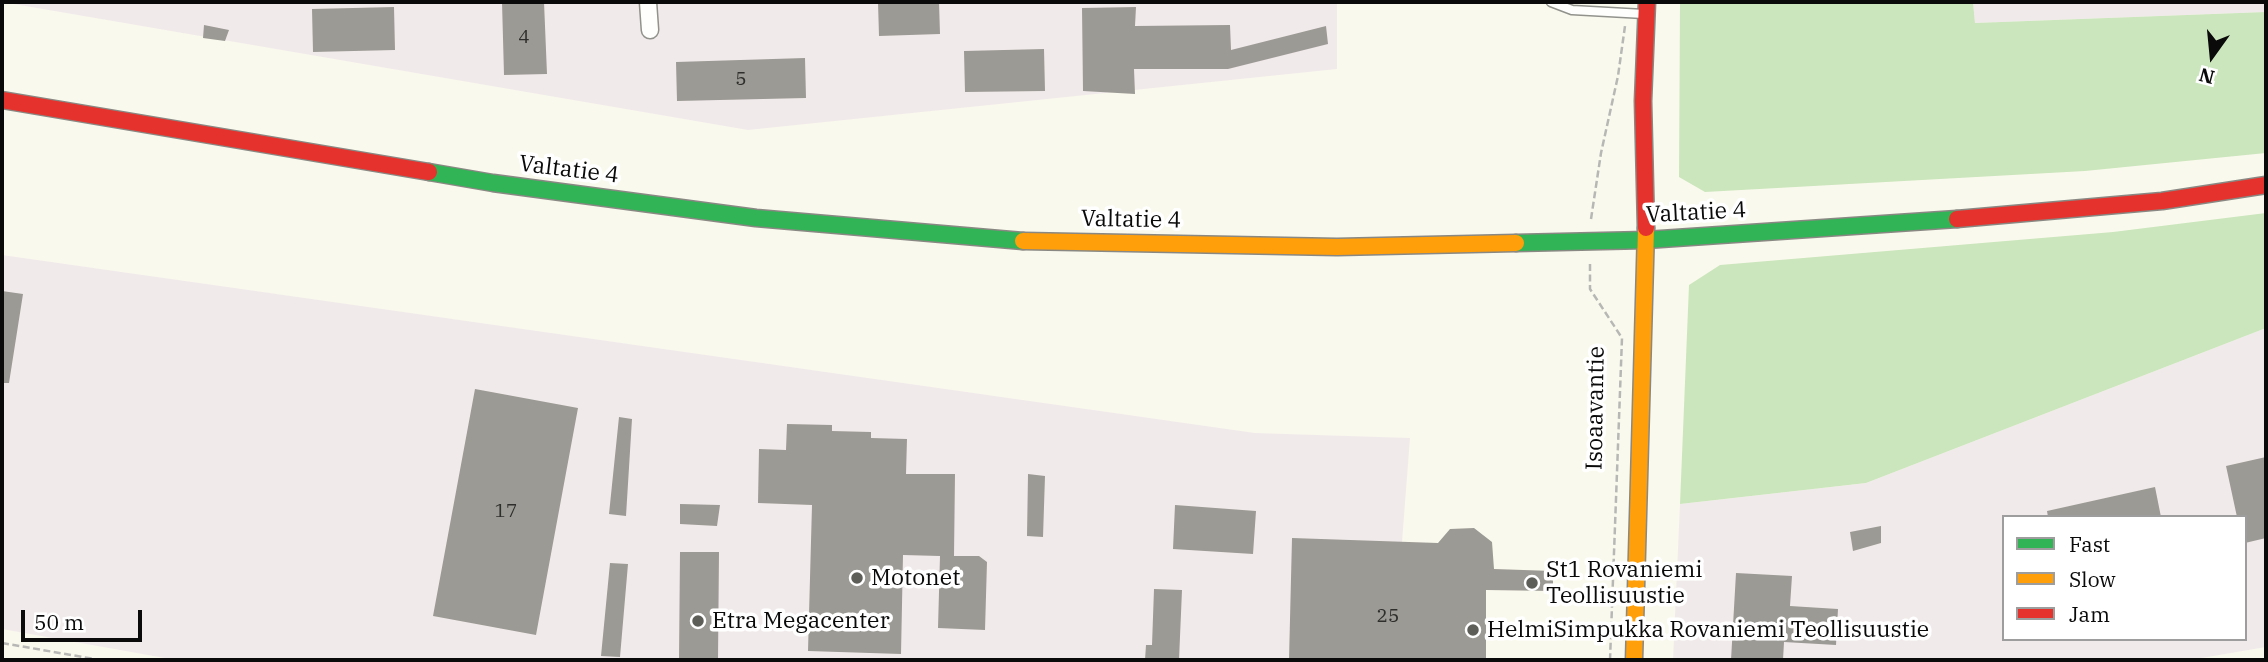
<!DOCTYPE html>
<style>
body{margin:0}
#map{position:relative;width:2268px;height:662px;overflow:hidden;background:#faf9ed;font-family:"IBM Plex Serif",serif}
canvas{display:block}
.frame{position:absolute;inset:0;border:4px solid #0a0a0a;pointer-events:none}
.legend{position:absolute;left:2002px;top:515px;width:245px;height:126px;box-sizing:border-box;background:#fff;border:2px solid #9d9d9d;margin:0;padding:9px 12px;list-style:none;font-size:21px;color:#0a0a0a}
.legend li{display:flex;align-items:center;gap:14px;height:35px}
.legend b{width:35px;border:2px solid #9d9d9d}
.north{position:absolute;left:2177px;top:21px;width:70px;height:70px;-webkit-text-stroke:5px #fff;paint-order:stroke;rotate:195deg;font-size:19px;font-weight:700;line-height:28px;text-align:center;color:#0a0a0a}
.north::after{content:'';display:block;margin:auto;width:24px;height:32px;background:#0a0a0a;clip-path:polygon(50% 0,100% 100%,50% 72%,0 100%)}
.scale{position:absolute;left:21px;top:610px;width:121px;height:32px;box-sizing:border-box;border:4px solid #0a0a0a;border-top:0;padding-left:9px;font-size:21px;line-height:24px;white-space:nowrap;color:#0a0a0a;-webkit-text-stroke:5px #fff;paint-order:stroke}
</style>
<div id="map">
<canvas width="2268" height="662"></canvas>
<div class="frame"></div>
<ul class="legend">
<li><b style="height:9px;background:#30b455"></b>Fast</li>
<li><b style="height:9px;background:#ff9f0a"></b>Slow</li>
<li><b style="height:9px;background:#e5322d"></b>Jam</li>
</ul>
<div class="north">N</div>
<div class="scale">50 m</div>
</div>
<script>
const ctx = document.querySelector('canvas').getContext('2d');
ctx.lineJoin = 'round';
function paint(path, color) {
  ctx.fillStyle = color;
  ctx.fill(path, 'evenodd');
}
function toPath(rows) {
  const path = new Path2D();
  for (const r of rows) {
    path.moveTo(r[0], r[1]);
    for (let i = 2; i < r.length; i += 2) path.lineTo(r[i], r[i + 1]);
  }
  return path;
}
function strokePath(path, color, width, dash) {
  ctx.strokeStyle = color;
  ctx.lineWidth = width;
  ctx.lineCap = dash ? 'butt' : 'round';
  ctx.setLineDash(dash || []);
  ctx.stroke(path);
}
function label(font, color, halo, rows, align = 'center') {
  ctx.font = font + ' "IBM Plex Serif",serif';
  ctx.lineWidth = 7;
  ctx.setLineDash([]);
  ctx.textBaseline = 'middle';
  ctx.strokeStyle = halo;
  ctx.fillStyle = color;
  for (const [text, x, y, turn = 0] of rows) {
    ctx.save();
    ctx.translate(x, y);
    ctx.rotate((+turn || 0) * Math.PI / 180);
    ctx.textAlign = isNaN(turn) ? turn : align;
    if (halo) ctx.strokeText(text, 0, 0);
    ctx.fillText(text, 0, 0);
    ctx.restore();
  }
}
const industrial = toPath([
 [2,2,1337,2,1337,69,748,130],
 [1973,2,2266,2,2266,12,1975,23],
 [2,255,1255,433,1410,438,1393,660,176,660,2,629],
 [2266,328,2266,647,2190,660,1673,660,1680,504,1866,483],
 [2004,517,2245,517,2245,639,2004,639]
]);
const forest = toPath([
 [1680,2,1973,2,1975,23,2266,12,2266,153,2085,171,1705,192,1679,177],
 [2266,213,2266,328,1866,483,1680,504,1689,285,1720,265,2113,232]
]);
const building = toPath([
 [502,2,544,2,547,74,504,75],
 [878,2,939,2,940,34,879,36],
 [394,7,395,50,313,52,312,9],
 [1136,7,1135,26,1230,25,1231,50,1326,26,1328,44,1228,69,1134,69,1135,94,1083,91,1082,8],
 [204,25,229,30,225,41,203,38],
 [1044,49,1045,91,965,92,964,51],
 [805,58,806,98,677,101,676,62],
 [2,291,23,294,9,383,2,383],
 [475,389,578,408,536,635,433,616],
 [619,417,632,419,626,516,609,514],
 [787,424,832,425,832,431,871,432,871,438,907,439,906,474,955,474,954,556,979,556,987,562,985,630,938,628,940,556,903,555,901,654,808,651,812,505,758,503,759,449,786,450],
 [2266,457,2266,538,2245,543,2245,517,2237,517,2226,466],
 [1028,474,1045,476,1043,537,1027,536],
 [2155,487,2161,517,2048,517,2047,511],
 [680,504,720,505,717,526,680,524],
 [1175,505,1256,511,1253,554,1173,549],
 [1881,526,1881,543,1853,551,1850,532],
 [1474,528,1492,542,1494,569,1553,571,1553,591,1486,590,1486,660,1289,660,1292,538,1438,543,1450,529],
 [680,552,719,552,718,660,679,660],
 [610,563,628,564,620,657,601,656],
 [1736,573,1792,576,1790,606,1838,609,1836,645,1784,642,1783,660,1731,660],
 [1154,589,1182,590,1179,660,1145,660,1146,645,1152,645]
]);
const path = toPath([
 [1591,219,1601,153,1618,76,1625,26],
 [1590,264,1590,289,1622,338,1610,660],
 [2,643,100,660]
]);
const lane = toPath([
 [1551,2,1572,10,1644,14]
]);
const street = toPath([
 [648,2,650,30]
]);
const fast = toPath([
 [429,172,493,183,756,218,1023,241],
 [1516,243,1646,240,1957,219]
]);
const slow = toPath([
 [1023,241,1337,247,1516,243],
 [1634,660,1646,228]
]);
const jam = toPath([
 [2,100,429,172],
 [1957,219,2162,201,2266,185],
 [1646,228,1643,101,1647,2]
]);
const markers = [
 [857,578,7,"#5e5e59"],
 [1532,583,7,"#5e5e59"],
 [698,621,7,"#5e5e59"],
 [1473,630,7,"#5e5e59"]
];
const numberNames = [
 ["4",524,38],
 ["5",741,80],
 ["17",506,512],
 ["25",1388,617]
];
const streetNames = [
 ["Valtatie 4",569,170,7],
 ["Valtatie 4",1696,213,-3],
 ["Valtatie 4",1131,220,1],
 ["Isoaavantie",1596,408,-89]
];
const poiNames = [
 ["St1 Rovaniemi",1546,570],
 ["Teollisuustie",1546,596],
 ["Motonet",871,578],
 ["Etra Megacenter",712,621],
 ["HelmiSimpukka Rovaniemi Teollisuustie",1487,630]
];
paint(industrial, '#f1eaeb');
paint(forest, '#cbe6bc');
paint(building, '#9c9a94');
strokePath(lane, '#92928c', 11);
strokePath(street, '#92928c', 19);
strokePath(fast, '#898883', 19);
strokePath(slow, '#898883', 19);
strokePath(jam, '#898883', 19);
strokePath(path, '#b7b7b5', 2.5, [7, 3.5]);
strokePath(lane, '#fefefc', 8);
strokePath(street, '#fefefc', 16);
strokePath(fast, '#30b455', 16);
strokePath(slow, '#ff9f0a', 16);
strokePath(jam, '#e5322d', 16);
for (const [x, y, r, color] of markers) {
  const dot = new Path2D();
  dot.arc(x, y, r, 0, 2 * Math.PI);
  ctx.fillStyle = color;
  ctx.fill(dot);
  strokePath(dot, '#fff', 2.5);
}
label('19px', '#2e2e2c', null, numberNames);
label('23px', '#0a0a0a', '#fff', streetNames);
label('23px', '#0a0a0a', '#fff', poiNames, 'left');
</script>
